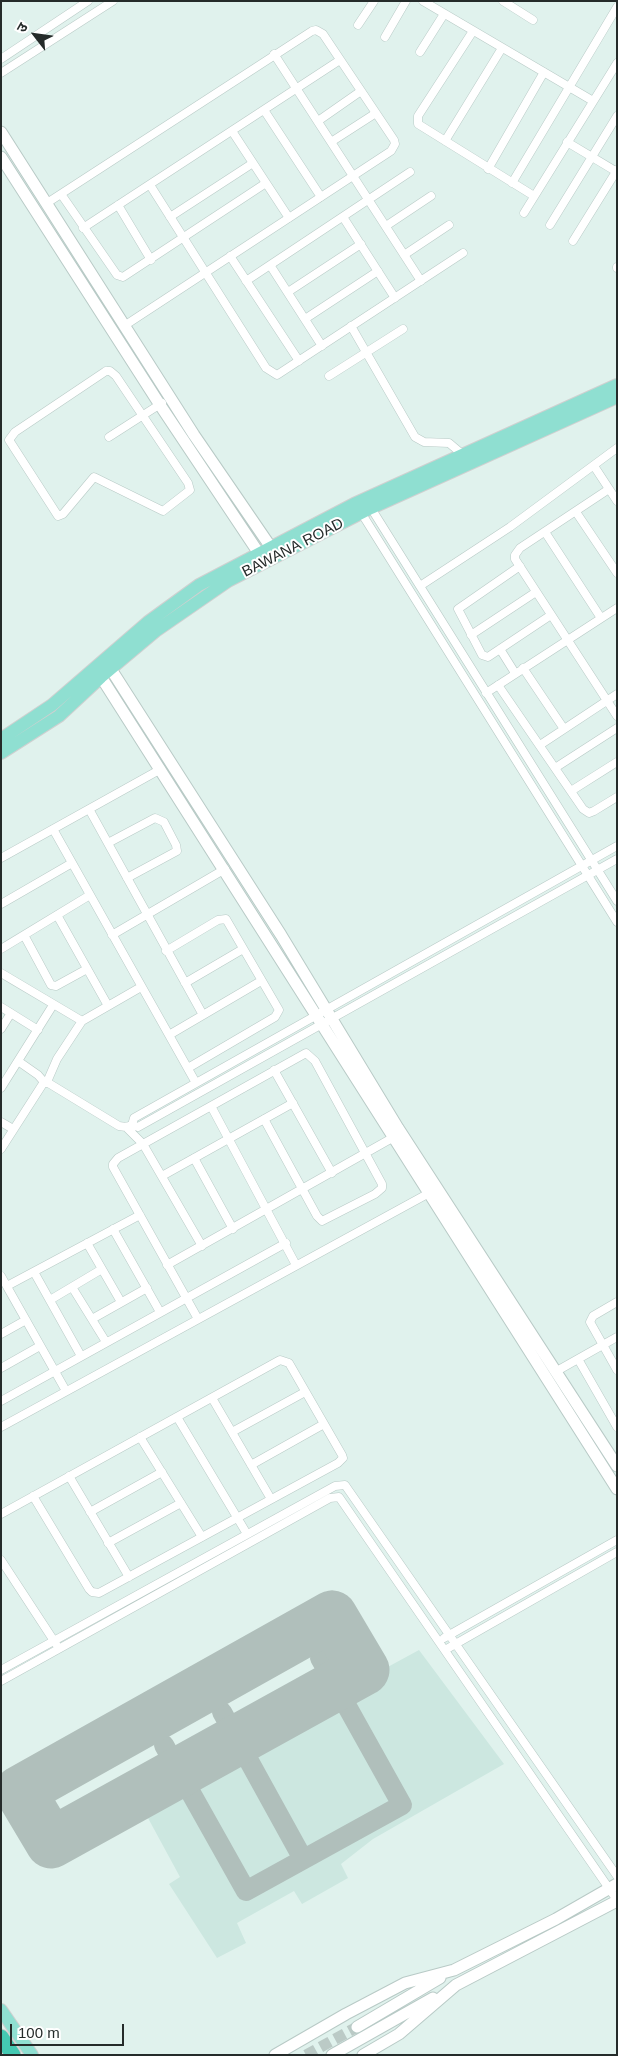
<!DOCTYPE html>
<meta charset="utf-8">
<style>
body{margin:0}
#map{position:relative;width:618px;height:2056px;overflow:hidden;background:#e0f2ed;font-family:Helvetica,"Noto Sans Devanagari",sans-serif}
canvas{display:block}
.frame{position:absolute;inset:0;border:2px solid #252b2a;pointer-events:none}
.north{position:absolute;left:10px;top:10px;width:50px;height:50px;-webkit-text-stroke:4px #fff;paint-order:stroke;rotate:300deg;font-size:14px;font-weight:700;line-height:20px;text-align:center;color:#252b2a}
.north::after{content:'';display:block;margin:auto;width:18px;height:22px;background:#252b2a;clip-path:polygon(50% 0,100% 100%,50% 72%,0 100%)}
.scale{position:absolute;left:10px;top:2024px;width:114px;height:22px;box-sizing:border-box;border:2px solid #252b2a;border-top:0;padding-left:6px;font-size:15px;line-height:18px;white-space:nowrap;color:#252b2a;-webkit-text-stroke:4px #fff;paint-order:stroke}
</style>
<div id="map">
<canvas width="618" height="2056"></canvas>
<div class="frame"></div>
<div class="north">उ</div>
<div class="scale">100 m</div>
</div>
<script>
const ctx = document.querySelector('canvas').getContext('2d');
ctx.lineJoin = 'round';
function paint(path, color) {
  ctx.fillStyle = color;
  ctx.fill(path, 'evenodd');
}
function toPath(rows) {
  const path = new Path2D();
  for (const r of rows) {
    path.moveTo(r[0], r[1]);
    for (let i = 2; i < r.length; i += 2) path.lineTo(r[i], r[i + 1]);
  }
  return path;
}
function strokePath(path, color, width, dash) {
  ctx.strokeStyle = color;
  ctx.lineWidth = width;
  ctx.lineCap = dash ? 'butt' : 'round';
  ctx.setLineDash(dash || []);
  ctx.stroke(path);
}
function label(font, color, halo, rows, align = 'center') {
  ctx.font = font + ' Helvetica,sans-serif';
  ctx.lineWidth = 4;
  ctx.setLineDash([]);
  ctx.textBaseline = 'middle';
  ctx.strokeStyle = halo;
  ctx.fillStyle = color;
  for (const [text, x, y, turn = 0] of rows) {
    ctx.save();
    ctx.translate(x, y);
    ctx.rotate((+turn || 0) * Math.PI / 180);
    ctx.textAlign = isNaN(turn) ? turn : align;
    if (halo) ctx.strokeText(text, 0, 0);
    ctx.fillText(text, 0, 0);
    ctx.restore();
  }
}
const built = toPath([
 [419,1650,504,1764,373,1839,341,1864,348,1878,302,1904,294,1891,237,1923,246,1943,217,1958,169,1884,180,1877,142,1807,161,1795,164,1786,163,1781,190,1766,201,1773,215,1766,219,1761,218,1751,252,1732,257,1737,264,1737,309,1712,315,1703,313,1698,351,1676,362,1681]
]);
const taxiway = toPath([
 [222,1712,303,1859],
 [164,1745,246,1891,402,1805,320,1658]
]);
const runway = toPath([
 [332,1616,364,1670,51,1843,20,1791,332,1616]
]);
const secondaryTunnel = toPath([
 [306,2055,357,2027]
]);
const street = toPath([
 [423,1,593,101],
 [503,1,533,20],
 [358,25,374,1],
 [473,31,418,116,418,124,534,196],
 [385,37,406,1],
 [420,52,444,14],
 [274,54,421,281],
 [1,59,88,1],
 [1,73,113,1],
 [264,110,321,197],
 [318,121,361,91],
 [232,131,289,218],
 [445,141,502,48],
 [331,142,376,113],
 [567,142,617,172],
 [488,169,544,72],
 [512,183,617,7],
 [150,185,266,368,277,375,463,253],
 [61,194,117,275,123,277,266,183],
 [47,203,312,31,316,30,323,34,394,140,395,144,391,151,124,326],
 [118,205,151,260],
 [524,213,617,63],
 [170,217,253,163],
 [343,217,395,298],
 [550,225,617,116],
 [386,226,431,196],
 [83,228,340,60],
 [573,241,617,170],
 [404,255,449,225],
 [230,256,299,361],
 [270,265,322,346],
 [617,268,617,267],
 [246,281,410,172],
 [288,292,361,244],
 [305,319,378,271],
 [351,326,415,437,424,442,449,443,462,454],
 [106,371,110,371,116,376,188,483,190,490,163,511,94,477,63,514,58,516,9,440,15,432,106,371],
 [329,376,403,329],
 [109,437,162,403],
 [594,466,617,501],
 [609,489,520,548,515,555,515,559,617,716],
 [371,508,617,901],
 [576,512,617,573],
 [362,514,617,922],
 [545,532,601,618],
 [520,566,458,609,482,655,488,657,551,615],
 [420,586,510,527,617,448],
 [471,635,536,592],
 [500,649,515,673],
 [523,668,564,729],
 [498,685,583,809,589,813,594,811,617,797],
 [486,693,617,608],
 [540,745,617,694],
 [555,768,617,728],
 [571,791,617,762],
 [89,809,203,1015],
 [53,829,196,1083],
 [108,843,155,818,164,822,176,845,177,851,127,878],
 [617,846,134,1118,132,1125,138,1127,617,859],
 [1,858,161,769],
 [1,904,72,863],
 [57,915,107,1004],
 [24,935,51,985,56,986,87,969],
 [112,935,225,869],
 [1,949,90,895],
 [166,951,218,920,226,919,279,1010,275,1017,188,1068],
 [1,973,82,1021],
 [185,983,243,949],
 [1,1007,38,1030],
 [1,1029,11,1013],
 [169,1035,261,981],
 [18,1061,38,1075,44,1082],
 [274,1070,332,1173],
 [47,1082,57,1059,82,1021,141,987],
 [1,1088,53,1005],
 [211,1106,296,1265],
 [1,1122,13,1129],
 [126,1127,143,1144,202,1246],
 [1,1149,44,1082,50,1084,119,1126,126,1127,132,1125],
 [194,1158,233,1229],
 [162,1176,293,1103],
 [113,1229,160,1312],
 [87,1243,121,1302],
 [167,1265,394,1137],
 [34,1272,81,1356],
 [1,1276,66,1391],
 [7,1286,140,1215],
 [72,1287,106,1342],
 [50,1300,102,1269],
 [617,1302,593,1316,590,1322,617,1370],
 [92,1319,147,1288],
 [198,1319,113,1167,113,1164,118,1158,306,1053,315,1061,382,1184,382,1188,375,1194,322,1221,317,1216,264,1119],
 [1,1334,26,1320],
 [578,1359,617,1427],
 [1,1368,40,1346],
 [555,1372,617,1337],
 [212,1398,271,1499],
 [1,1401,286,1243],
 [177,1417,247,1534],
 [1,1427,431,1192],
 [232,1432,305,1392],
 [140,1437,202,1537],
 [251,1465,324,1424],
 [69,1476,129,1577],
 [90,1512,162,1472],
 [1,1514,280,1360,289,1363,342,1455,343,1458,338,1463,99,1593,92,1592,89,1589,33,1496],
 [108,1543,181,1503],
 [1,1560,56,1644],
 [444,1638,617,1540],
 [445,1650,617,1552],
 [1,1670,335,1486,345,1485,617,1876],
 [1,1681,330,1498,339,1497,617,1900]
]);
const secondary = toPath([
 [1,132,194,435,270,546],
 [1,157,160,405,258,552],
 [107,663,281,935,398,1128,617,1466],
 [96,669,617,1489],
 [357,2027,440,1978],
 [275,2055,346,2014,405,1983,454,1970,556,1919,617,1884],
 [332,2055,433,1998],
 [363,2055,399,2034,456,1985,617,1901]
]);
const primary = toPath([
 [1,739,52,705,148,622,199,585,354,504,617,385],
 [1,753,59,716,101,677,157,630,228,581,371,508,617,397],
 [1,2010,32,2055]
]);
const highway = toPath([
 [1,2037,13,2055]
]);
const streetNames = [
 ["BAWANA ROAD",293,548,-27]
];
paint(built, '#cce7e0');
strokePath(taxiway, '#b0bfbb', 20);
strokePath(runway, '#b0bfbb', 51);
strokePath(secondaryTunnel, '#bbcac6', 11, [11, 5.5]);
strokePath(street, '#b8cac6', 9);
strokePath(secondary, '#b8cac6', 13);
strokePath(primary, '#cfd0d0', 14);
strokePath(highway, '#cfd0d0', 17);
strokePath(street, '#fff', 8);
strokePath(secondary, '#fff', 11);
strokePath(primary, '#8fdfd1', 12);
strokePath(highway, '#44c9b2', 15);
label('15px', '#252b2a', '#fff', streetNames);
</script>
